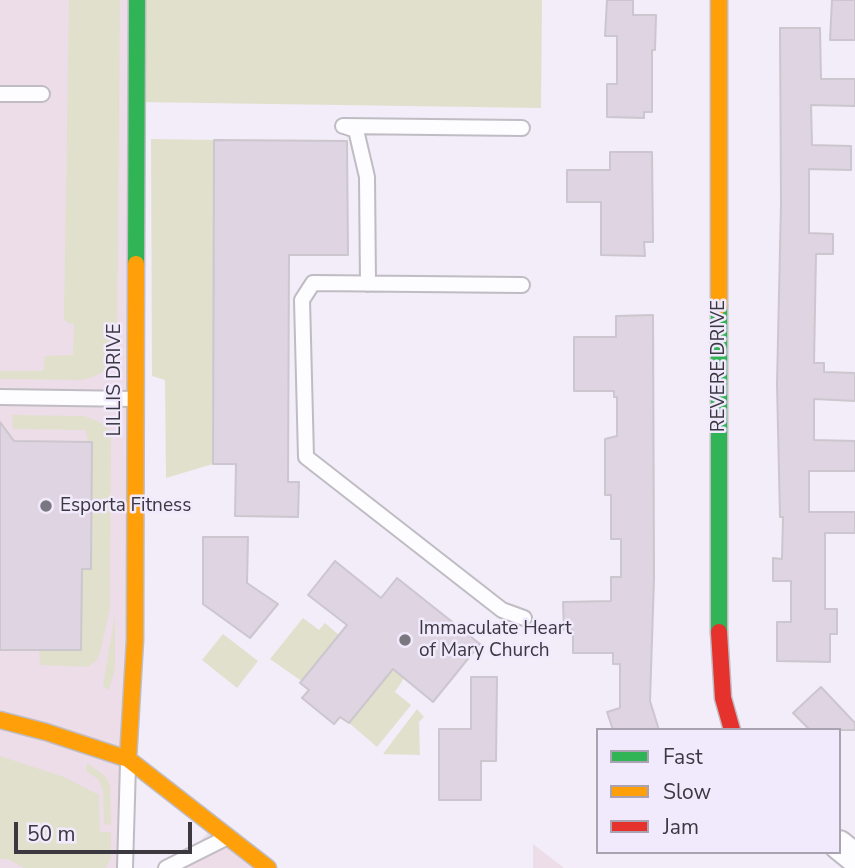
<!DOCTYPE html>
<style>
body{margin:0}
#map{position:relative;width:855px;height:868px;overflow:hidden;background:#f2edf8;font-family:"Nunito Sans",sans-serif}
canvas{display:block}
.legend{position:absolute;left:596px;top:728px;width:245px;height:126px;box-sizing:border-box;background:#f1e9fc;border:2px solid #a8a2b1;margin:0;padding:9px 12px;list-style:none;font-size:21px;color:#3b3840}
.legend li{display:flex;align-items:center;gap:14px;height:35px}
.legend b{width:35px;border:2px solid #a8a2b1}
.scale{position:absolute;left:14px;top:822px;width:178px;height:32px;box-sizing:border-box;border:4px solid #3b3840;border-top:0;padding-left:9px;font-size:21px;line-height:24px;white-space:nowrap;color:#3b3840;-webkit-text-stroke:5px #f1e9fc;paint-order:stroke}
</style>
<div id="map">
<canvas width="855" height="868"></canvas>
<ul class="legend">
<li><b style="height:9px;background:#30b455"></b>Fast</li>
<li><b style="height:9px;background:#ff9f0a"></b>Slow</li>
<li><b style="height:9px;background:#e5322d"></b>Jam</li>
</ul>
<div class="scale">50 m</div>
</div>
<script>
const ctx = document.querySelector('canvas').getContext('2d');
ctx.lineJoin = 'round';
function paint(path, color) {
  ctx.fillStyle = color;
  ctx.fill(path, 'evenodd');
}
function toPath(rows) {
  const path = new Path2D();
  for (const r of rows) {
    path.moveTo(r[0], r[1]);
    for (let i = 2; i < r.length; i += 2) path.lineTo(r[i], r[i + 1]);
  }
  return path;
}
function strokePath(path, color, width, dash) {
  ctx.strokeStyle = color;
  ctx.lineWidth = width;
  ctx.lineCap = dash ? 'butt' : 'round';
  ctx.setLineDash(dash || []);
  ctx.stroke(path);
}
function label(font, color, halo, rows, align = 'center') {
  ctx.font = font + ' "Nunito Sans",sans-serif';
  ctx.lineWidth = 5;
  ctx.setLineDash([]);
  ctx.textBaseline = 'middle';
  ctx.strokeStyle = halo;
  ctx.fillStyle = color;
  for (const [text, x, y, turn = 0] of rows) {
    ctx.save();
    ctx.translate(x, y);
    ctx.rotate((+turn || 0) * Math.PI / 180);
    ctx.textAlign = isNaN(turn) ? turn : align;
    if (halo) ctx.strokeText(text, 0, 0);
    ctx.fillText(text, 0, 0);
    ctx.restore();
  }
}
const commercial = toPath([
 [0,0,137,0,125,868,0,868],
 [214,826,268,868,175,868],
 [533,844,564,868,533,868]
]);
const green = toPath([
 [69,0,120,0,117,351,112,361,101,373,90,378,81,380,0,379,0,371,43,371,45,356,73,355,74,324,68,323,64,319],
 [137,0,542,0,541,108,137,102],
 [151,139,214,140,213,464,166,478,165,380,152,376],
 [12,415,84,416,102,423,109,430,111,436,110,608,101,649,97,660,88,667,40,665,39,650,82,569,91,569,92,443,88,442,86,430,13,429],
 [115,614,115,668,109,690,103,686],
 [303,618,319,630,325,623,339,635,303,682,270,659],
 [223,634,258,661,237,688,202,660],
 [393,669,404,678,395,692,411,705,377,747,349,723],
 [417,709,424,717,419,722,420,755,383,754],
 [0,756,64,777,99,795,100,832,111,832,111,857,106,868,24,868,8,859,0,859],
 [87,763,105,776,110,786,111,825,104,824,103,790,98,779,86,771]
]);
const building = toPath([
 [607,0,633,0,633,15,656,15,655,50,652,50,652,112,644,112,644,118,607,117,607,84,617,84,617,36,605,36,607,0],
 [832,0,855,0,855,40,830,40,832,0],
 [780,28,820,28,821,79,855,79,855,106,811,105,812,145,851,146,851,170,809,169,809,233,833,234,833,254,816,254,814,363,824,363,824,372,855,373,855,401,814,399,814,440,855,441,855,471,809,471,809,512,855,512,855,533,825,533,825,609,837,609,837,634,830,634,830,662,777,661,777,622,791,622,791,581,773,581,773,558,782,559,783,517,780,517,777,384,781,204,780,28],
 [214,140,347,141,348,255,289,255,288,482,299,482,298,517,235,516,236,464,213,464,214,140],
 [610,152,652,152,653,242,644,242,645,256,601,255,601,202,567,202,567,170,610,170,610,152],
 [653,315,654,578,650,701,659,730,613,730,607,712,620,708,620,664,613,664,613,653,573,653,573,630,564,630,563,602,611,601,611,577,621,577,621,539,611,539,611,495,605,495,605,439,617,436,617,397,614,397,614,391,574,391,574,337,616,337,616,316,653,315],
 [0,422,14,441,92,442,91,569,82,569,81,650,0,650,0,422],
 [203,537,248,537,247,583,278,604,250,638,203,604,203,537],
 [335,561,381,598,397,578,480,644,433,702,393,669,349,723,340,717,334,724,302,698,309,690,300,683,347,625,308,595,335,561],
 [471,677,497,677,496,761,481,761,481,800,439,800,439,729,471,729,471,677],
 [821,687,855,723,855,730,810,730,793,713,821,687]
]);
const lane = toPath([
 [0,94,42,94],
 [343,126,522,128],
 [344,126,356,130,367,177,368,284],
 [522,285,313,283,302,300,306,457,502,610,524,618],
 [0,397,135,399],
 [125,868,128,764],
 [166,868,224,839]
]);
const street = toPath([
 [839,845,855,858]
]);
const fast = toPath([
 [136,264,137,0],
 [719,306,719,632]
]);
const slow = toPath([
 [719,0,719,306],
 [0,720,46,732,128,759,268,868],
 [128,759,135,640,136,264]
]);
const jam = toPath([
 [719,632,723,698,732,730]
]);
const markers = [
 [46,506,7,"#7b7780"],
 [405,640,7,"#7b7780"]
];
const streetNames = [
 ["REVERE DRIVE",719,366,-90],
 ["LILLIS DRIVE",115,380,-90]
];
const poiNames = [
 ["Esporta Fitness",60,506],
 ["Immaculate Heart",419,629],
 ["of Mary Church",419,651]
];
paint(commercial, '#ecdde9');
paint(green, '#e1e0cc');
paint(building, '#dfd4e1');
strokePath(building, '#ccc6ce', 2);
strokePath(lane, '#bfbcc3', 18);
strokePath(street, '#bfbcc3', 32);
strokePath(fast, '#bfbcc3', 19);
strokePath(slow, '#bfbcc3', 19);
strokePath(jam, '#bfbcc3', 19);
strokePath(lane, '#fdfcfe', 14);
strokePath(street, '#fdfcfe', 28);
strokePath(fast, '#30b455', 16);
strokePath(slow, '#ff9f0a', 16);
strokePath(jam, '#e5322d', 16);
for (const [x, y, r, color] of markers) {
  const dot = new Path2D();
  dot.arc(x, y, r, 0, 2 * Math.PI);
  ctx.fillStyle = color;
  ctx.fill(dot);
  strokePath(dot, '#f1e9fc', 2.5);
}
label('19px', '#3b3840', '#f1e9fc', streetNames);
label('19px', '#3b3840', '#f1e9fc', poiNames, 'left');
</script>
